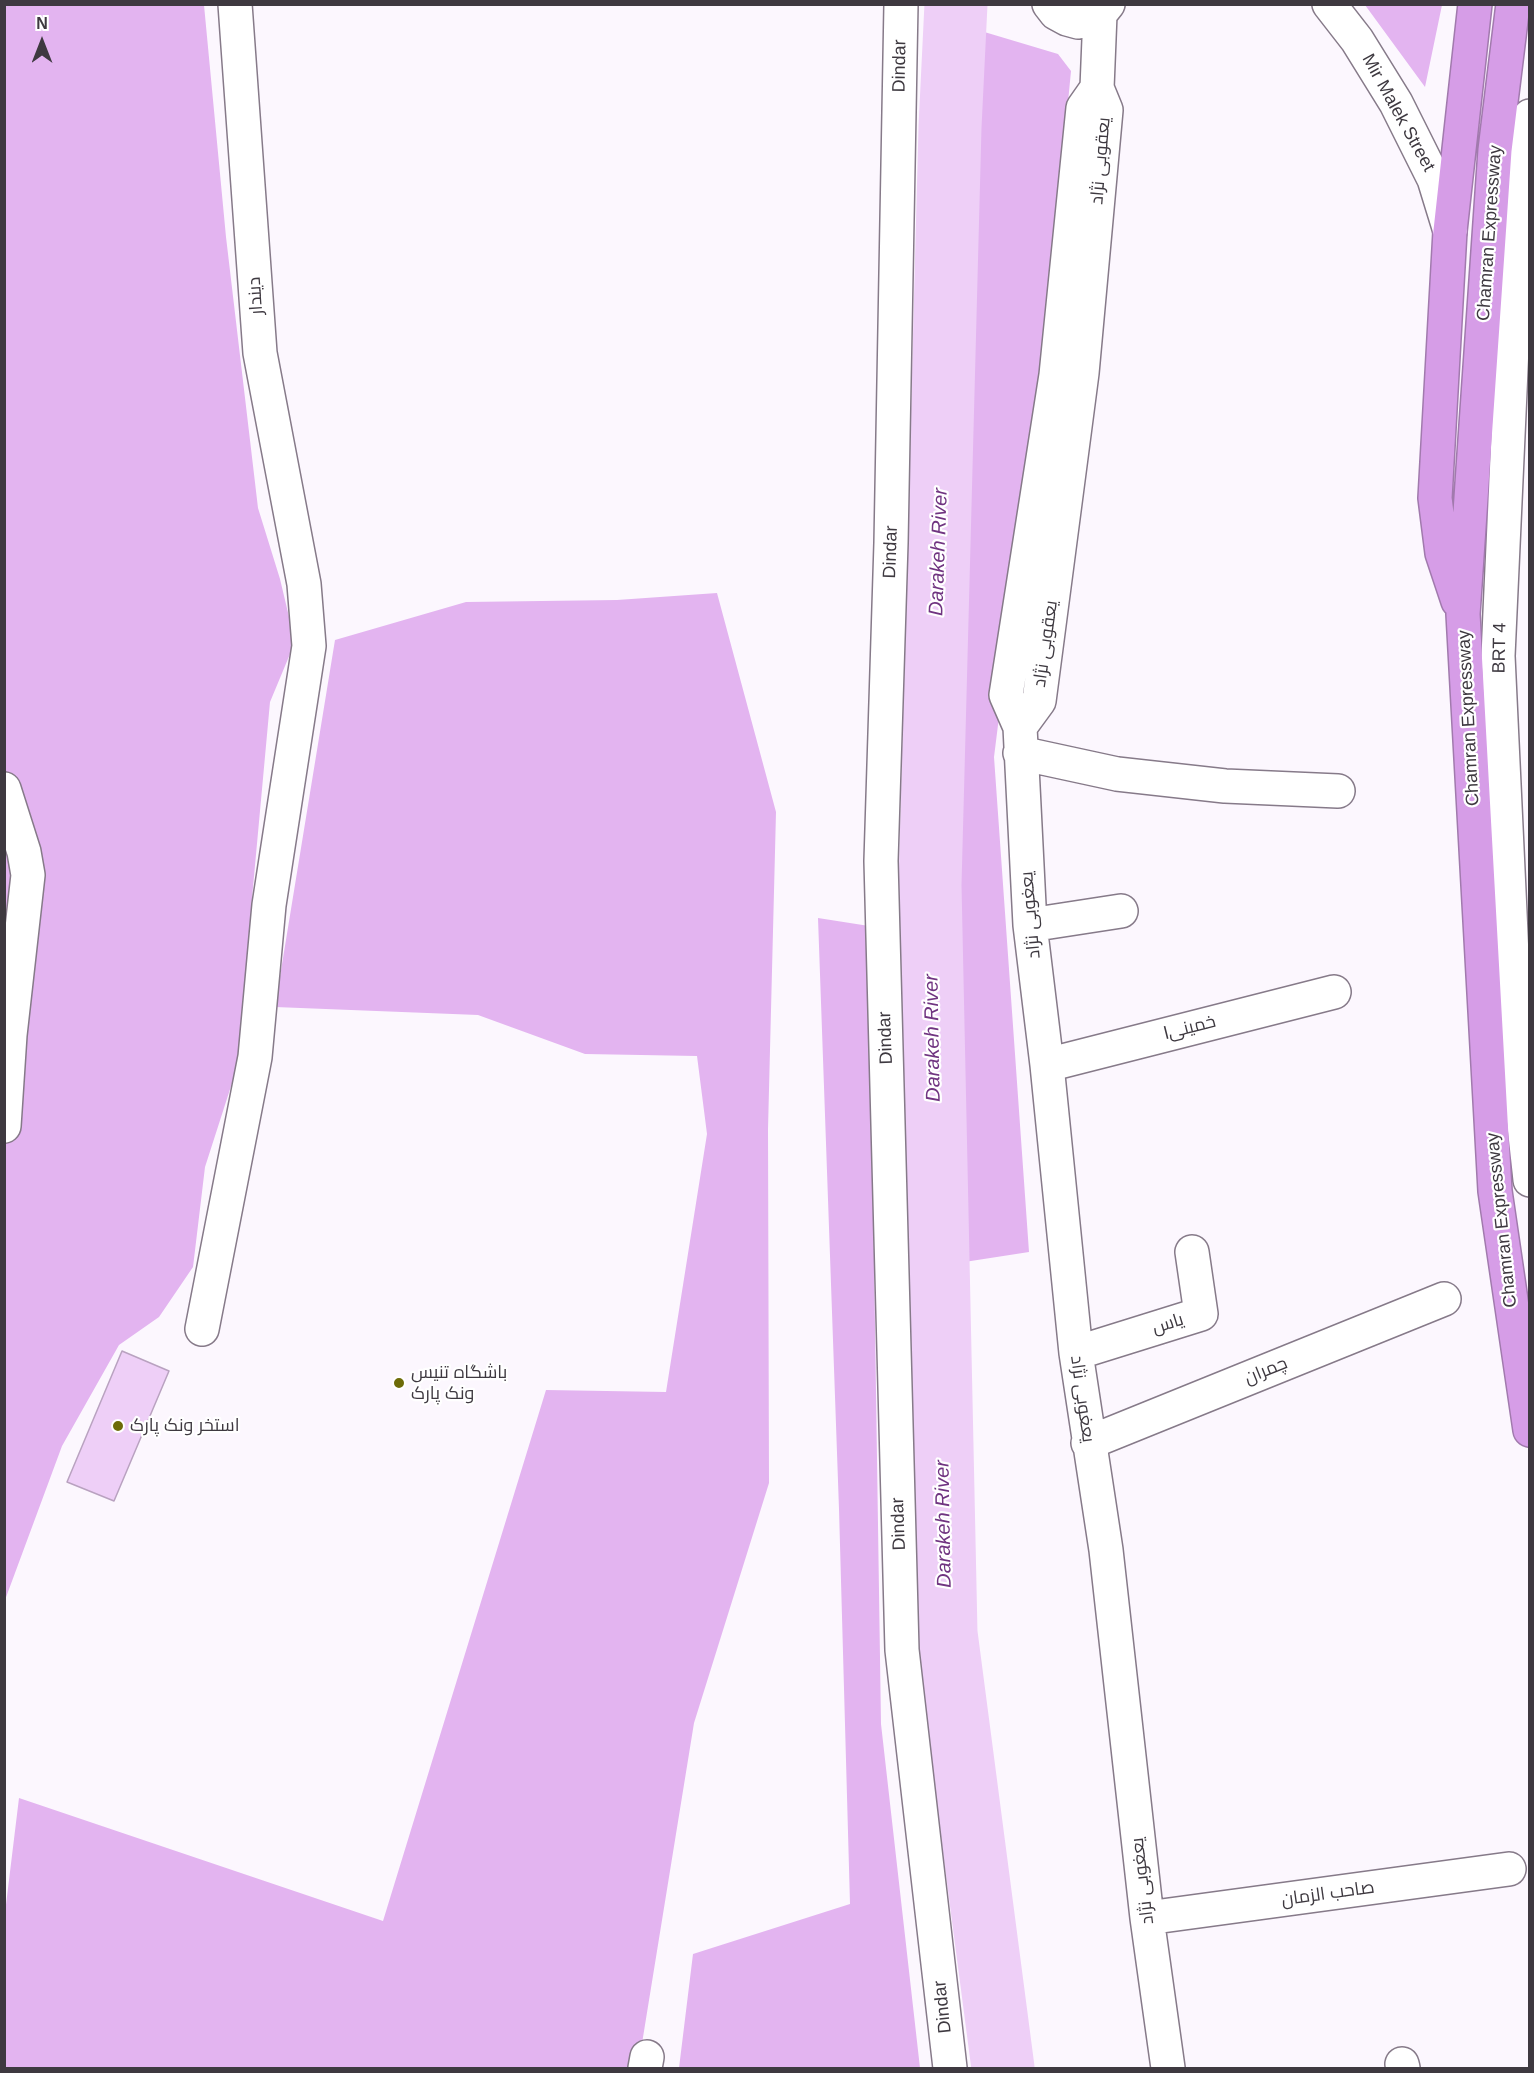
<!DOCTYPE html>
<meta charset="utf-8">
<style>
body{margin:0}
#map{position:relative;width:1534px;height:2073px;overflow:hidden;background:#fcf7fe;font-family:Helvetica,sans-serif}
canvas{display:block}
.frame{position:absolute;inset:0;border:6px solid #3e3940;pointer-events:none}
.north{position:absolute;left:12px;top:12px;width:60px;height:60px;-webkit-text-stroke:4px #fff;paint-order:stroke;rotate:0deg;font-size:16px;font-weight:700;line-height:24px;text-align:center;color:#3e3940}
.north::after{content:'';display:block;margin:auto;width:21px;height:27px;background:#3e3940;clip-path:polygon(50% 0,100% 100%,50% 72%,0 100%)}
</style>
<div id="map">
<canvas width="1534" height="2073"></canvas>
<div class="frame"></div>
<div class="north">N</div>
</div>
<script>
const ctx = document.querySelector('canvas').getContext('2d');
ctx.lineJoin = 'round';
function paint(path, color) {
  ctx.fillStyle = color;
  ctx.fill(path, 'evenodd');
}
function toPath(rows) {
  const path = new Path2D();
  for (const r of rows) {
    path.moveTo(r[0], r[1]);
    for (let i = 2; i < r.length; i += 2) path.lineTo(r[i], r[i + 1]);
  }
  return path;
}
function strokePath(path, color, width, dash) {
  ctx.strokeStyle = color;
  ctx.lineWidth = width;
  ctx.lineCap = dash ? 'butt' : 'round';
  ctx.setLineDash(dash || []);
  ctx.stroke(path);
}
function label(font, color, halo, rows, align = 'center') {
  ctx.font = font + ' Helvetica,Cairo,sans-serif';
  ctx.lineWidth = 4.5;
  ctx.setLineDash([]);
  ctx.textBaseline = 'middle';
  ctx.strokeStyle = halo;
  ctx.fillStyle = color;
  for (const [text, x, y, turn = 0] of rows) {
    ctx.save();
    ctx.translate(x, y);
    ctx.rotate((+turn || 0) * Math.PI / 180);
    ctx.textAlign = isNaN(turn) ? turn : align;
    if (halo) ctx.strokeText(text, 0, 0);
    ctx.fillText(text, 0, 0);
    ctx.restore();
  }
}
const green = toPath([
 [5,5,204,5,226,237,258,508,280,579,295,642,270,702,252,898,242,1052,205,1167,193,1267,159,1317,119,1345,62,1446,5,1600],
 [1365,5,1442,5,1425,87],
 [971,28,1058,54,1071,71,1042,373,994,757,1029,1252,958,1263,950,664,970,209],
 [717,593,776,812,768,1129,769,1483,694,1723,638,2068,5,2068,4,1921,19,1798,383,1921,546,1390,666,1392,707,1134,697,1056,585,1054,478,1015,275,1007,335,640,466,602,617,600],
 [818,918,869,926,881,1724,920,2068,679,2068,693,1954,850,1904,839,1509]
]);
const water = toPath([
 [122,1351,169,1371,114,1501,67,1482,122,1351]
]);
const river = toPath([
 [956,4,950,127,930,885,946,1633,1003,2068]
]);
const minor = toPath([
 [901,4,891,543,881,861,902,1650,950,2068],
 [1049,4,1056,13,1067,19,1078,22,1090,20,1100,14,1108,4],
 [1329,4,1357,40,1396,103,1434,179,1450,231],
 [1097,88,1083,108,1056,375,1006,695,1020,727,1030,925,1047,1065,1076,1353,1106,1550,1147,1918,1168,2068],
 [1530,116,1519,193,1498,656,1517,1062,1530,1180],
 [1020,727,1039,701,1082,373,1106,110,1097,88,1100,14],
 [1020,753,1117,774,1225,786,1338,791],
 [4,789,24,852,28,875,10,1035,4,1126],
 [1030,925,1121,911],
 [1047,1065,1334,992],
 [202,1329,255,1057,269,905,309,646,304,584,260,353,235,4],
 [1076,1353,1201,1314,1192,1252],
 [1088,1443,1444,1299],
 [1147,1918,1509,1869],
 [1402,2064,1403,2068],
 [645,2068,647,2057]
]);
const highway = toPath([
 [1513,4,1495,150,1463,614,1495,1191,1530,1430],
 [1458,601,1442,553,1435,498,1450,231,1475,4]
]);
const markers = [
 [399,1383,6,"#6d6b08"],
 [118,1426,6,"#6d6b08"]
];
const streetNames = [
 ["Dindar",900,66,-89],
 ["Mir Malek Street",1398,113,61],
 ["یعقوبی نژاد",1101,161,-85],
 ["Chamran Expressway",1490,233,-86],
 ["دیندار",256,296,-94],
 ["Dindar",891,552,-88],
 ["یعقوبی نژاد",1046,644,-82],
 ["BRT 4",1500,648,-89],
 ["Chamran Expressway",1469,718,-93],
 ["یعغوبی نژاد",1031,915,-95],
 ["lخمینی",1190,1028,-14],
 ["Dindar",886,1038,-92],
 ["Chamran Expressway",1502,1220,-96],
 ["یاس",1168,1324,-17],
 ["چمران",1266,1371,-22],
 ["یعغوبی نژاد",1082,1399,82],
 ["Dindar",899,1524,-92],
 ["یعغوبی نژاد",1143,1881,-97],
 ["صاحب الزمان",1328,1894,-8],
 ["Dindar",943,2007,-96]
];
const poiNames = [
 ["باشگاه تنیس",411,1373],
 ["ونک پارک",411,1394],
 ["استخر ونک پارک",130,1426]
];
const waterNames = [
 ["Darakeh River",939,552,-88],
 ["Darakeh River",933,1038,-91],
 ["Darakeh River",944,1524,-91]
];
paint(green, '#e3b4f0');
paint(water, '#eecff7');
strokePath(water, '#b9a2c0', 1.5);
strokePath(river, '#eecff7', 63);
strokePath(minor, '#867a89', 36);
strokePath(highway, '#a17aad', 36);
strokePath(minor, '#fff', 33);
strokePath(highway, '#d69de7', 33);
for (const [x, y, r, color] of markers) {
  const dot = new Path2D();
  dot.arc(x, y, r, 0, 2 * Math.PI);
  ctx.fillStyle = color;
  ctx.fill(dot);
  strokePath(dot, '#fff', 2);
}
label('18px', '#3e3940', '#fff', streetNames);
label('18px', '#3e3940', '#fff', poiNames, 'left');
label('italic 20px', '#703481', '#fff', waterNames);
</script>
